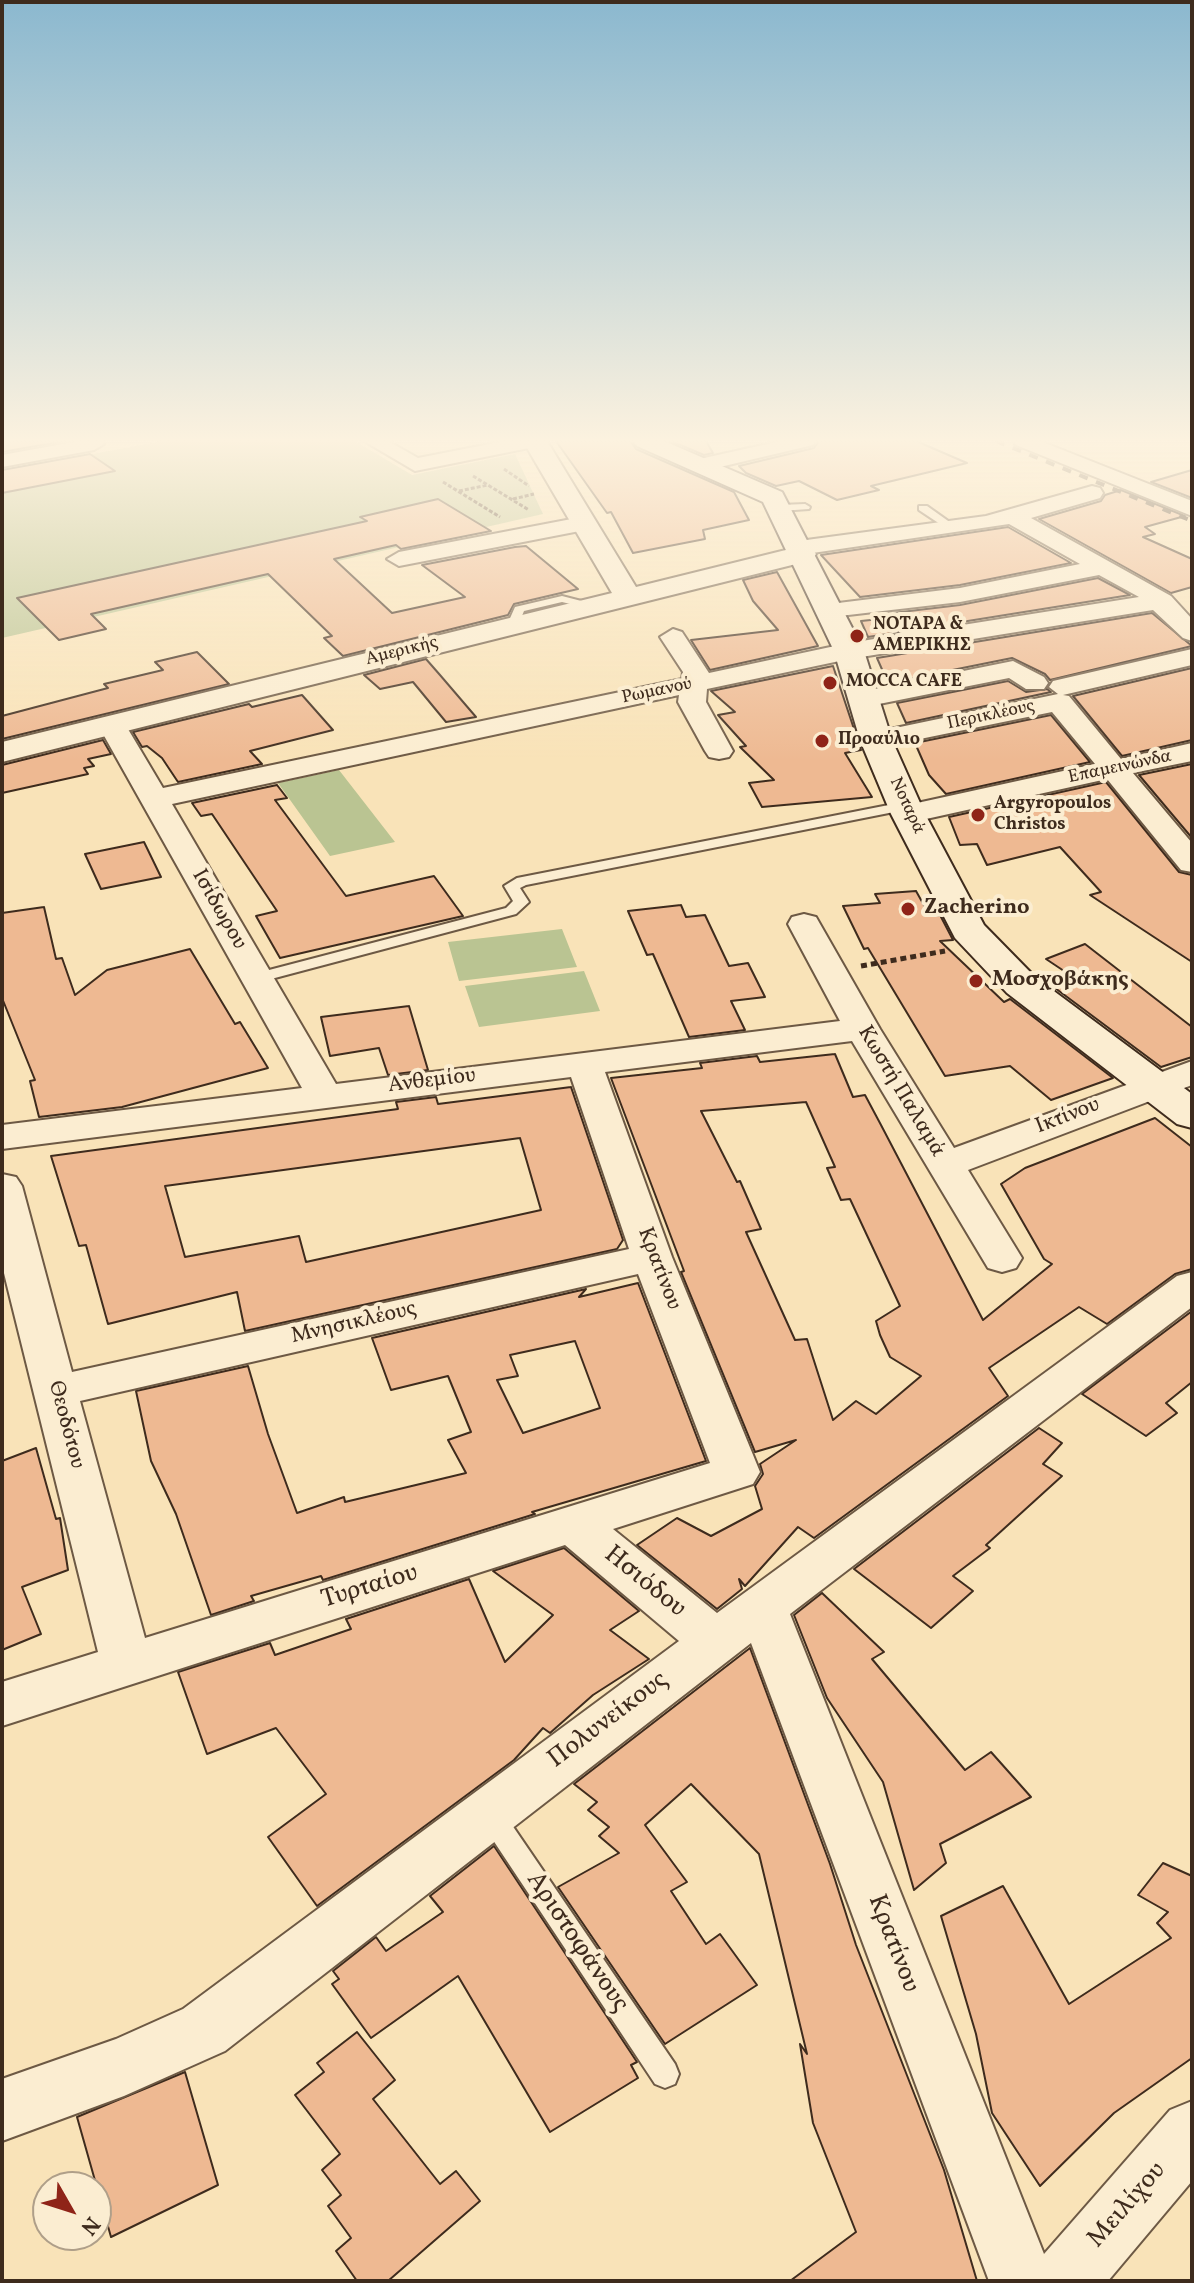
<!DOCTYPE html>
<meta charset="utf-8">
<style>
body{margin:0}
#map{position:relative;width:1194px;height:2283px;overflow:hidden;background:#f9e3b8;font-family:Vollkorn,serif}
canvas{display:block}
.frame{position:absolute;inset:0;border:4px solid #3e2b1d;pointer-events:none}
.north{position:absolute;left:32px;top:2171px;width:80px;height:80px;box-sizing:border-box;background:#fbedd1;border:2px solid #af9f89;border-radius:50%;rotate:129deg;font-size:22px;font-weight:700;line-height:32px;text-align:center;color:#3e2b1d}
.north::after{content:'';display:block;margin:auto;width:28px;height:36px;background:#8f2418;clip-path:polygon(50% 0,100% 100%,50% 72%,0 100%)}
</style>
<div id="map">
<canvas width="1194" height="2283"></canvas>
<div class="frame"></div>
<div class="north">N</div>
</div>
<script>
const ctx = document.querySelector('canvas').getContext('2d');
ctx.lineJoin = 'round';
function paint(path, color) {
  ctx.fillStyle = color;
  ctx.fill(path, 'evenodd');
}
function toPath(rows) {
  const path = new Path2D();
  for (const r of rows) {
    path.moveTo(r[0], r[1]);
    for (let i = 2; i < r.length; i += 2) path.lineTo(r[i], r[i + 1]);
  }
  return path;
}
function strokePath(path, color, width, dash) {
  ctx.strokeStyle = color;
  ctx.lineWidth = width;
  ctx.lineCap = dash ? 'butt' : 'round';
  ctx.setLineDash(dash || []);
  ctx.stroke(path);
}
function label(font, color, halo, rows, align = 'center') {
  ctx.font = font + ' Vollkorn,serif';
  ctx.lineWidth = 8;
  ctx.setLineDash([]);
  ctx.textBaseline = 'middle';
  ctx.strokeStyle = halo;
  ctx.fillStyle = color;
  for (const [text, x, y, turn = 0] of rows) {
    ctx.save();
    ctx.translate(x, y);
    ctx.rotate((+turn || 0) * Math.PI / 180);
    ctx.textAlign = isNaN(turn) ? turn : align;
    if (halo) ctx.strokeText(text, 0, 0);
    ctx.fillText(text, 0, 0);
    ctx.restore();
  }
}
const green = toPath([
 [162,441,355,441,412,475,515,454,543,514,2,638,2,471],
 [339,770,395,842,330,856,278,783],
 [562,929,577,967,459,981,448,942],
 [584,971,600,1011,479,1027,465,986]
]);
const building = toPath([
 [2,441,64,441,2,452,2,441],
 [556,441,630,441,636,449,734,492,749,520,703,530,705,539,633,553,611,512,607,513,556,441],
 [671,441,706,441,713,453,704,455,671,441],
 [819,441,916,441,967,463,871,486,879,490,837,500,799,481,776,486,746,473,739,466,814,448,819,441],
 [90,454,115,471,2,493,2,470,90,454],
 [1192,470,1192,498,1151,482,1192,470],
 [1121,490,1185,516,1145,527,1155,534,1143,537,1192,559,1192,587,1171,593,1039,519,1101,501,1105,495,1121,490],
 [438,499,491,531,401,549,396,545,334,559,392,613,465,597,422,565,515,547,526,546,578,589,514,604,508,615,343,656,324,638,332,636,268,574,91,614,106,629,59,640,17,598,367,521,360,517,438,499],
 [1008,527,1071,563,960,585,860,597,821,555,1008,527],
 [777,572,818,646,710,670,691,640,778,630,753,601,743,580,777,572],
 [1098,578,1130,595,868,637,861,621,880,619,876,615,960,605,1098,578],
 [1152,613,1192,646,1050,680,1045,674,1012,658,888,683,877,658,1152,613],
 [197,652,229,684,2,739,2,716,108,688,104,684,163,670,155,662,197,652],
 [426,659,440,675,476,717,446,722,413,682,380,689,364,675,426,659],
 [833,666,861,750,845,753,872,797,762,807,749,783,774,780,740,747,746,746,718,715,735,712,711,691,833,666],
 [1192,668,1192,740,1122,756,1073,696,1192,668],
 [1008,681,1026,692,1047,689,1051,692,906,723,897,703,1008,681],
 [302,695,333,730,250,751,262,764,178,782,162,758,147,746,142,747,133,732,249,704,252,707,302,695],
 [1051,715,1090,762,946,794,929,775,915,743,1051,715],
 [103,740,111,754,88,759,94,766,84,768,88,774,2,793,2,765,103,740],
 [1192,764,1192,838,1139,775,1192,764],
 [1106,782,1179,872,1192,875,1192,962,1090,895,1101,892,1060,847,987,865,977,844,960,845,949,817,1106,782],
 [277,785,287,798,275,800,346,896,434,876,463,916,280,958,256,916,277,911,212,814,201,816,192,803,277,785],
 [144,842,161,877,101,889,85,854,144,842],
 [916,891,930,916,940,915,953,940,940,941,1004,1002,1010,999,1113,1078,1051,1100,1010,1066,945,1076,868,948,864,949,843,906,880,903,875,894,916,891],
 [681,905,686,917,705,915,729,966,748,963,765,997,731,1001,745,1030,689,1037,653,954,647,955,628,911,681,905],
 [44,907,56,959,62,958,75,995,107,970,190,949,235,1024,240,1022,268,1068,122,1107,39,1117,30,1081,35,1080,2,998,2,913,44,907],
 [1085,944,1192,1027,1192,1057,1161,1067,1051,985,1073,977,1046,959,1085,944],
 [409,1006,428,1070,388,1075,379,1048,330,1056,321,1017,409,1006],
 [835,1054,853,1097,865,1095,881,1125,983,1320,1052,1264,1044,1259,1001,1184,1025,1168,1155,1118,1192,1147,1192,1269,1175,1274,1107,1324,1079,1307,989,1368,1008,1396,814,1538,798,1527,745,1586,739,1579,742,1589,717,1609,637,1545,677,1518,711,1536,762,1509,755,1486,763,1474,760,1464,796,1440,755,1452,681,1272,684,1271,611,1078,702,1068,700,1063,757,1056,760,1062,835,1054],
 [806,1102,835,1167,827,1168,841,1200,850,1199,900,1306,876,1321,880,1335,890,1357,921,1376,876,1414,856,1401,833,1420,807,1339,795,1340,746,1232,761,1229,740,1181,737,1182,701,1111,806,1102],
 [571,1087,623,1240,617,1249,245,1331,237,1292,108,1324,86,1245,79,1246,51,1156,398,1109,396,1102,436,1097,438,1104,571,1087],
 [520,1138,541,1210,306,1262,299,1236,185,1257,165,1186,520,1138],
 [638,1283,706,1461,532,1512,535,1514,323,1580,321,1576,251,1596,254,1601,211,1615,176,1514,151,1461,136,1391,248,1366,268,1434,297,1513,344,1497,345,1502,466,1473,448,1440,471,1432,448,1376,391,1390,372,1338,586,1289,579,1297,638,1283],
 [575,1341,600,1408,523,1433,497,1380,518,1376,510,1355,575,1341],
 [1192,1311,1192,1382,1166,1403,1177,1413,1146,1436,1082,1394,1192,1311],
 [1039,1428,1062,1443,1043,1464,1062,1476,986,1545,990,1548,953,1576,973,1591,931,1628,854,1569,1039,1428],
 [36,1448,56,1519,60,1518,68,1570,22,1587,41,1634,2,1650,2,1461,36,1448],
 [564,1548,639,1611,610,1630,649,1659,593,1695,550,1733,543,1728,514,1760,317,1906,268,1837,326,1794,276,1728,207,1754,178,1672,270,1643,275,1655,351,1629,346,1619,469,1579,505,1662,553,1615,493,1571,564,1548],
 [822,1593,884,1652,872,1659,965,1770,991,1752,1031,1797,940,1844,946,1863,914,1890,883,1782,827,1698,794,1615,822,1593],
 [750,1648,830,1864,856,1945,944,2170,977,2281,790,2281,856,2232,813,2123,800,2044,807,2054,759,1854,691,1784,645,1825,687,1882,671,1891,706,1944,720,1934,757,1985,665,2044,558,1887,619,1853,599,1836,609,1827,588,1810,597,1802,574,1784,750,1648],
 [494,1846,637,2062,631,2065,638,2078,550,2132,458,1976,371,2038,332,1984,339,1979,333,1971,376,1937,386,1951,443,1912,430,1896,494,1846],
 [1163,1863,1192,1876,1192,2058,1114,2113,1040,2186,992,2113,976,2034,941,1916,1003,1886,1069,2004,1171,1938,1157,1923,1168,1912,1138,1895,1163,1863],
 [357,2032,395,2080,373,2099,440,2184,456,2171,480,2201,388,2281,357,2281,336,2251,351,2238,328,2206,341,2195,322,2170,340,2154,295,2095,324,2072,317,2063,357,2032],
 [185,2072,218,2185,111,2237,77,2117,185,2072]
]);
const pathFar1 = toPath([
 [504,469,529,486],
 [473,476,529,510],
 [443,482,500,517],
 [459,491,488,485],
 [513,499,534,494]
]);
const path = toPath([
 [861,966,945,951]
]);
const service = toPath([
 [805,504,810,507,809,509,780,511,775,508,780,505,805,504],
 [919,506,927,506,958,528,949,530,919,510,919,506],
 [562,596,597,605,591,609,562,602,524,611,517,628,507,625,515,607,562,596],
 [904,802,911,806,909,809,526,885,520,888,529,902,516,914,256,983,248,978,250,975,506,908,513,901,504,886,517,878,904,802],
 [490,1803,499,1806,675,2064,679,2074,675,2084,665,2088,655,2084,481,1822,477,1814,481,1806,490,1803]
]);
const minor = toPath([
 [79,441,102,441,104,444,94,450,2,467,2,455,79,441],
 [364,441,388,441,418,458,505,441,544,441,534,447,415,471,364,441],
 [781,441,816,441,813,445,703,471,692,465,695,460,781,441],
 [1013,441,1040,441,1192,501,1192,516,1016,445,1013,441],
 [1092,486,1100,488,1103,493,1100,498,1031,518,1171,596,1192,619,1192,641,1183,638,1153,610,849,659,707,689,706,702,733,751,729,757,719,759,709,757,705,751,678,702,679,695,172,804,336,1084,840,1021,788,924,792,917,804,914,816,917,880,1029,954,1148,1192,1061,1192,1085,968,1170,1022,1258,1016,1268,1002,1272,988,1268,852,1041,605,1072,672,1257,760,1472,753,1484,613,1529,717,1613,1177,1276,1192,1272,1192,1307,790,1614,1044,2254,1170,2110,1192,2101,1192,2181,1108,2281,989,2281,751,1643,225,2051,124,2096,2,2141,2,2079,116,2039,183,2009,679,1641,565,1545,2,1726,2,1682,98,1652,2,1265,2,1174,16,1177,22,1186,72,1372,629,1249,571,1077,2,1149,2,1125,302,1088,98,725,102,719,122,719,163,788,682,679,683,672,660,637,673,629,682,632,709,673,849,643,1139,597,1099,575,960,602,831,617,822,615,819,610,822,605,960,588,1080,564,1009,524,799,555,787,548,799,541,986,516,1092,486],
 [638,1274,710,1463,145,1638,80,1401,638,1274],
 [582,517,590,519,593,524,590,529,399,566,387,559,399,552,582,517],
 [1192,649,1192,665,1063,695,1069,696,1121,759,1192,743,1192,761,1133,773,1192,843,1192,872,1181,870,1107,779,908,823,897,820,893,814,897,808,908,805,1095,764,1052,712,876,748,866,746,862,740,866,734,876,732,1058,694,1049,687,1053,681,1192,649],
 [1013,661,1044,677,1048,683,1044,689,1026,689,1009,678,864,707,854,705,850,699,854,693,864,691,1013,661]
]);
const tertiary = toPath([
 [523,441,547,441,636,587,802,546,812,548,816,554,812,560,2,762,2,742,612,593,523,441]
]);
const secondary = toPath([
 [633,441,664,441,782,492,864,651,892,740,925,814,984,925,1035,977,1192,1094,1192,1128,1177,1124,1007,993,955,938,891,814,860,740,834,651,763,502,637,446,633,441]
]);
const rail = toPath([
 [996,441,1192,521]
]);
const markers = [
 [857,636,8,"#8f2418"],
 [830,683,8,"#8f2418"],
 [822,741,8,"#8f2418"],
 [978,815,8,"#8f2418"],
 [908,909,8,"#8f2418"],
 [976,981,8,"#8f2418"]
];
const farPoinames = [
 ["ΝΟΤΑΡΑ &",873,626],
 ["ΑΜΕΡΙΚΗΣ",873,647],
 ["MOCCA CAFE",846,683],
 ["Προαύλιο",838,741],
 ["Argyropoulos",994,805],
 ["Christos",994,826]
];
const farStreetnames = [
 ["Αμερικής",402,652,-14],
 ["Ρωμανού",657,692,-12],
 ["Περικλέους",991,716,-12],
 ["Επαμεινώνδα",1120,768,-12],
 ["Νοταρά",906,806,65]
];
const poiNames = [
 ["Zacherino",924,909],
 ["Μοσχοβάκης",992,981]
];
const streetNames = [
 ["Ισίδωρου",218,910,60],
 ["Ανθεμίου",432,1082,-7],
 ["Κωστή Παλαμά",900,1092,59],
 ["Ικτίνου",1068,1117,-21],
 ["Κρατίνου",658,1269,69],
 ["Μνησικλέους",354,1324,-13],
 ["Θεοδότου",65,1425,75]
];
const nearStreetnames = [
 ["Ησιόδου",644,1583,39],
 ["Τυρταίου",370,1588,-17],
 ["Πολυνείκους",609,1721,-37],
 ["Αριστοφάνους",576,1943,56],
 ["Κρατίνου",892,1944,69],
 ["Μειλίχου",1128,2206,-49]
];
paint(green, '#bac492');
paint(building, '#eeb992');
strokePath(building, '#3e2b1d', 2);
strokePath(service, '#6d5944', 4);
strokePath(minor, '#6d5944', 4);
strokePath(tertiary, '#6d5944', 4);
strokePath(secondary, '#3e2b1d', 4);
strokePath(pathFar1, '#3e2b1d', 3, [4, 2]);
strokePath(path, '#3e2b1d', 5, [6, 4]);
paint(service, '#fbedd1');
paint(minor, '#fbedd1');
paint(tertiary, '#fbedd1');
paint(secondary, '#fbedd1');
strokePath(rail, '#3e2b1d', 4, [9, 9]);
const sky = ctx.createLinearGradient(0, 0, 0, 760);
sky.addColorStop(0, '#8bb8cf');
sky.addColorStop(0.58, '#fcf2df');
sky.addColorStop(1, '#fcf2df00');
ctx.fillStyle = sky;
ctx.fillRect(0, 0, 1194, 760);
for (const [x, y, r, color] of markers) {
  const dot = new Path2D();
  dot.arc(x, y, r, 0, 2 * Math.PI);
  ctx.fillStyle = color;
  ctx.fill(dot);
  strokePath(dot, '#fbedd1', 3);
}
label('bold 18px', '#3e2b1d', '#fbedd1', farPoinames, 'left');
label('18px', '#3e2b1d', '#fbedd1', farStreetnames);
label('bold 22px', '#3e2b1d', '#fbedd1', poiNames, 'left');
label('22px', '#3e2b1d', '#fbedd1', streetNames);
label('26px', '#3e2b1d', '#fbedd1', nearStreetnames);
</script>
